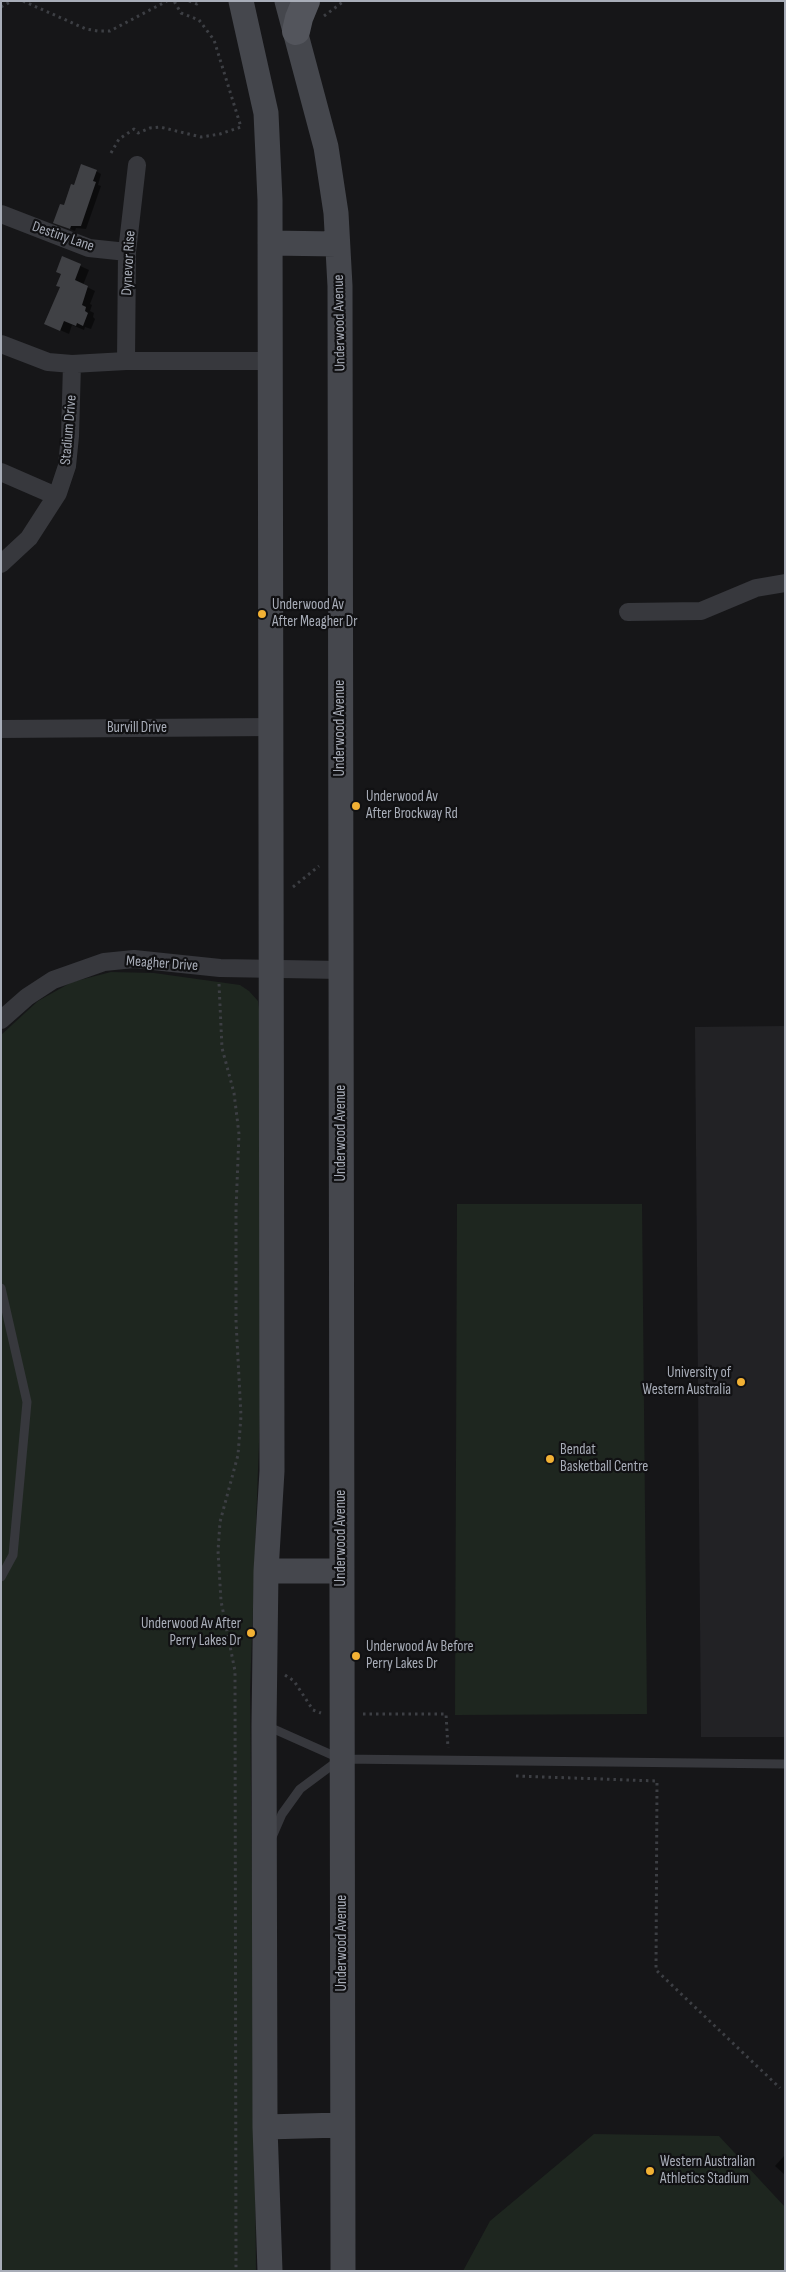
<!DOCTYPE html>
<style>
body{margin:0}
#map{position:relative;width:786px;height:2272px;overflow:hidden;background:#161618;font-family:"Sofia Sans Condensed",sans-serif}
canvas{display:block}
.frame{position:absolute;inset:0;border:2px solid #a8adb8;pointer-events:none}
</style>
<div id="map">
<canvas width="786" height="2272"></canvas>
<div class="frame"></div>
</div>
<script>
const ctx = document.querySelector('canvas').getContext('2d');
ctx.lineJoin = 'round';
function paint(path, color) {
  ctx.fillStyle = color;
  ctx.fill(path, 'evenodd');
}
function toPath(rows) {
  const path = new Path2D();
  for (const r of rows) {
    path.moveTo(r[0], r[1]);
    for (let i = 2; i < r.length; i += 2) path.lineTo(r[i], r[i + 1]);
  }
  return path;
}
function strokePath(path, color, width, dash) {
  ctx.strokeStyle = color;
  ctx.lineWidth = width;
  ctx.lineCap = dash ? 'butt' : 'round';
  ctx.setLineDash(dash || []);
  ctx.stroke(path);
}
function label(font, color, halo, rows, align = 'center') {
  ctx.font = font + ' "Sofia Sans Condensed",sans-serif';
  ctx.lineWidth = 4.5;
  ctx.setLineDash([]);
  ctx.textBaseline = 'middle';
  ctx.strokeStyle = halo;
  ctx.fillStyle = color;
  for (const [text, x, y, turn = 0] of rows) {
    ctx.save();
    ctx.translate(x, y);
    ctx.rotate((+turn || 0) * Math.PI / 180);
    ctx.textAlign = isNaN(turn) ? turn : align;
    if (halo) ctx.strokeText(text, 0, 0);
    ctx.fillText(text, 0, 0);
    ctx.restore();
  }
}
const built = toPath([
 [785,1026,785,1737,701,1737,695,1027]
]);
const green = toPath([
 [111,972,154,973,240,985,249,991,258,1001,260,1018,260,1415,250,1690,256,2271,1,2271,1,1035,38,1001,72,982],
 [457,1204,642,1204,647,1714,455,1715],
 [594,2134,719,2136,785,2207,785,2271,463,2271,490,2221]
]);
const shadow = toPath([
 [96,171,101,174,98,185,101,186,86,229,76,228,75,231,60,225,64,206,75,187],
 [63,258,89,270,83,285,95,291,90,304,92,305,90,311,94,313,93,317,95,319,91,329,85,327,84,330,72,325,69,334,46,324,61,287],
 [785,2155,785,2175,775,2166]
]);
const building = toPath([
 [81,164,97,170,93,181,96,182,81,226,71,226,70,229,53,223,60,204,64,205,71,184,74,185],
 [62,256,81,264,75,280,88,286,82,305,86,307,85,311,88,313,83,326,77,323,76,326,64,321,60,331,44,324,60,287,56,286,61,274,56,272]
]);
const path = toPath([
 [23,1,86,29,98,31,110,31,167,1],
 [189,1,197,4,200,1],
 [1,7,12,1],
 [324,16,344,1],
 [111,153,119,139,134,129,138,133,150,128,160,127,201,137,220,134,241,127,214,40,199,20,181,13,174,1],
 [293,887,319,866],
 [219,984,222,1048,234,1093,239,1134,236,1209,236,1321,241,1416,238,1455,220,1522,218,1551,221,1601,235,1671,236,2271],
 [285,1675,294,1681,313,1710,321,1713],
 [363,1714,446,1714,448,1748],
 [516,1776,657,1781,656,1970,780,2088]
]);
const service = toPath([
 [1,1288,27,1402,13,1555,1,1577],
 [267,1726,341,1759,785,1764],
 [272,1837,282,1814,300,1789,339,1760]
]);
const minor = toPath([
 [1,214,89,248,127,252],
 [1,344,48,362,72,364,126,361,272,361],
 [126,361,127,252,137,165],
 [1,472,56,496],
 [1,564,29,538,58,493,67,466,70,436,72,364],
 [628,612,701,611,756,588,785,583],
 [1,729,273,727],
 [1,1020,27,997,53,980,104,962,134,959,220,968,341,970]
]);
const secondary = toPath([
 [241,1,266,113,270,200,272,1471,266,1571,264,1725,265,2127,270,2271],
 [287,1,326,147,336,213,340,286,343,2271],
 [270,243,337,244],
 [266,1571,341,1571],
 [265,2127,342,2125]
]);
const primary = toPath([
 [296,31,299,18,306,1]
]);
const markers = [
 [262,614,5,"#f2b134"],
 [356,806,5,"#f2b134"],
 [741,1382,5,"#f2b134"],
 [550,1459,5,"#f2b134"],
 [251,1633,5,"#f2b134"],
 [356,1656,5,"#f2b134"],
 [650,2171,5,"#f2b134"]
];
const streetNames = [
 ["Destiny Lane",63,237,19],
 ["Dynevor Rise",129,263,-87],
 ["Underwood Avenue",340,323,-91],
 ["Stadium Drive",69,430,-85],
 ["Burvill Drive",137,728],
 ["Underwood Avenue",340,728,-90],
 ["Meagher Drive",162,964,4],
 ["Underwood Avenue",341,1133,-90],
 ["Underwood Avenue",341,1538,-90],
 ["Underwood Avenue",342,1943,-90]
];
const poiNames = [
 ["Underwood Av",272,605],
 ["After Meagher Dr",272,622],
 ["Underwood Av",366,797],
 ["After Brockway Rd",366,814],
 ["University of",731,1373,"right"],
 ["Western Australia",731,1390,"right"],
 ["Bendat",560,1450],
 ["Basketball Centre",560,1467],
 ["Underwood Av After",241,1624,"right"],
 ["Perry Lakes Dr",241,1641,"right"],
 ["Underwood Av Before",366,1647],
 ["Perry Lakes Dr",366,1664],
 ["Western Australian",660,2162],
 ["Athletics Stadium",660,2179]
];
paint(built, '#222225');
paint(green, '#1e261f');
paint(shadow, '#0007');
paint(building, '#404145');
strokePath(path, '#3d3f44', 3, [2.5, 4]);
strokePath(service, '#37383d', 9);
strokePath(minor, '#37383d', 18);
strokePath(secondary, '#45474d', 25);
strokePath(primary, '#53555c', 28);
for (const [x, y, r, color] of markers) {
  const dot = new Path2D();
  dot.arc(x, y, r, 0, 2 * Math.PI);
  ctx.fillStyle = color;
  ctx.fill(dot);
  strokePath(dot, '#111113', 2);
}
label('15px', '#a8adb8', '#111113', streetNames);
label('15px', '#a8adb8', '#111113', poiNames, 'left');
</script>
